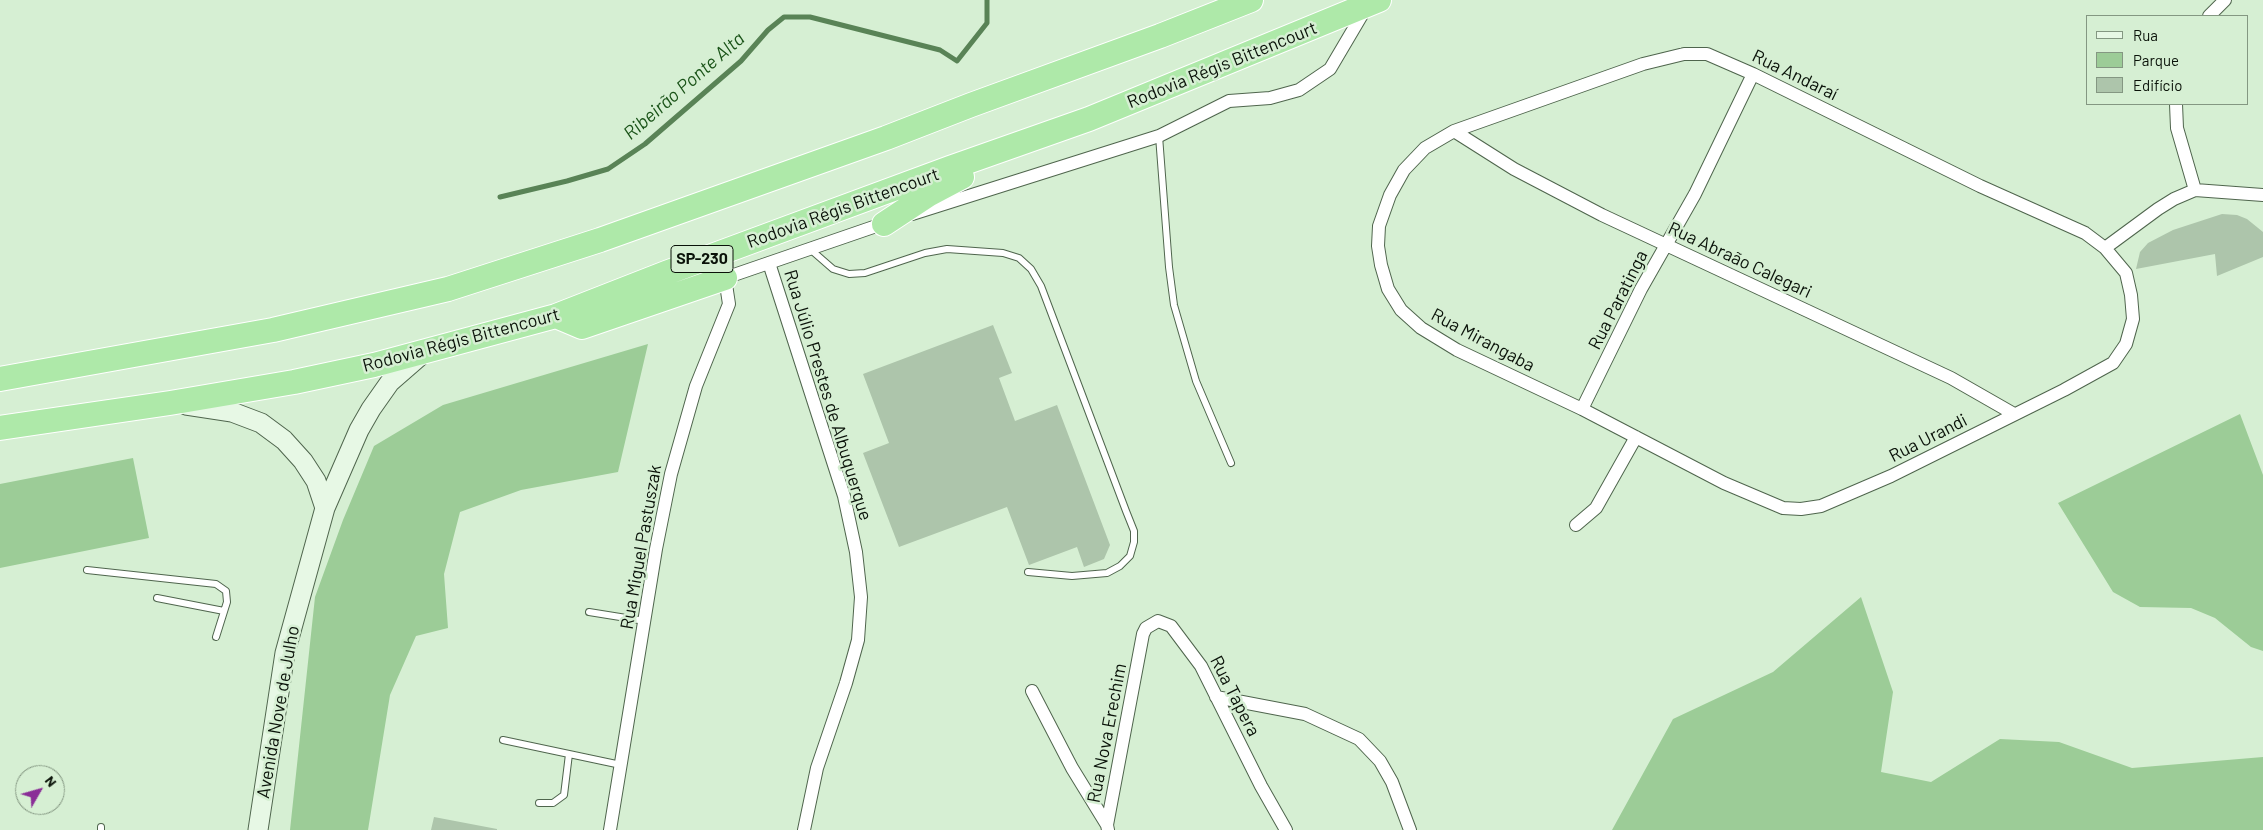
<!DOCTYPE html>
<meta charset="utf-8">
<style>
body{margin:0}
#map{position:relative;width:2263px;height:830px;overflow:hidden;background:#d6efd3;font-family:Barlow,sans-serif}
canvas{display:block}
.legend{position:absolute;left:2086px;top:15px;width:162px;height:90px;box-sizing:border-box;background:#d6efd3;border:1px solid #849782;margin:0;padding:6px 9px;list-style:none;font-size:15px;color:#0a1209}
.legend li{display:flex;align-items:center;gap:10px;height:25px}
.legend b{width:25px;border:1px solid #849782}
.north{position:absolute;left:15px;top:765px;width:50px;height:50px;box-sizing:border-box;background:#d6efd3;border:1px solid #849782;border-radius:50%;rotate:52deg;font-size:14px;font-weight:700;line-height:20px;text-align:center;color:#0a1209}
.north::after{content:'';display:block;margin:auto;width:18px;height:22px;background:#8a2d97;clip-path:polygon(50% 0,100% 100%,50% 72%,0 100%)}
</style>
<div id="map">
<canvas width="2263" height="830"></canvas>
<ul class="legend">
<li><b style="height:6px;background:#e7f8e5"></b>Rua</li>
<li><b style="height:14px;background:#9ccc97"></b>Parque</li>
<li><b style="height:14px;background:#adc5ab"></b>Edifício</li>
</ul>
<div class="north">N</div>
</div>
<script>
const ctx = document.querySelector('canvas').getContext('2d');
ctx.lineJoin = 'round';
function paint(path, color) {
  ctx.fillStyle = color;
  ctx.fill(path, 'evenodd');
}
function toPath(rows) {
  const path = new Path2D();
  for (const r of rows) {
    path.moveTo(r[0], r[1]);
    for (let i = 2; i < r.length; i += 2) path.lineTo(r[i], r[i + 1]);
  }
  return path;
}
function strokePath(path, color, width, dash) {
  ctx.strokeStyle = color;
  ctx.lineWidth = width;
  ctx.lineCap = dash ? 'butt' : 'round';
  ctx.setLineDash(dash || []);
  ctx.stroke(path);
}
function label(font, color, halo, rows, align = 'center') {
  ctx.font = font + ' Barlow,sans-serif';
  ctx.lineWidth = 5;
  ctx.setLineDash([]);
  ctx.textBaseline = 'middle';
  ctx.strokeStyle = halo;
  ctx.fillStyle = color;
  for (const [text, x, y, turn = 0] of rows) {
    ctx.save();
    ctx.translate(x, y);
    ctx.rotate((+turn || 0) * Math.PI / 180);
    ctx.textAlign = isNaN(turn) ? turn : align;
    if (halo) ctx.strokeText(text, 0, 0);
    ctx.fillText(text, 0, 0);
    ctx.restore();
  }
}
const green = toPath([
 [648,344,618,472,521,490,460,512,444,574,448,628,416,636,390,695,368,830,290,830,315,597,343,520,374,446,443,405],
 [2240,414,2263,475,2263,651,2251,647,2215,618,2191,608,2140,607,2113,592,2058,503],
 [133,458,149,538,0,568,0,484],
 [1861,597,1893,692,1881,772,1931,782,2000,739,2059,742,2132,768,2263,757,2263,830,1612,830,1673,719,1773,672]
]);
const stream = toPath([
 [500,197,567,181,608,169,645,144,741,61,768,30,784,17,810,17,940,50,957,61,987,23,987,0]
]);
const building = toPath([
 [2222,214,2237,215,2247,219,2263,232,2263,257,2217,276,2215,254,2136,269,2140,252,2148,243,2173,230],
 [993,325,1012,373,999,378,1015,421,1057,405,1110,545,1104,559,1084,567,1077,547,1029,565,1007,507,899,547,863,453,889,443,863,374],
 [434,817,497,829,497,830,431,830]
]);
const lane = toPath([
 [1159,136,1169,267,1174,305,1196,381,1231,463],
 [810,249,833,269,849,274,865,273,925,253,947,249,1003,253,1019,258,1031,269,1041,286,1126,511,1134,531,1134,542,1130,556,1120,566,1107,573,1072,576,1028,572],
 [87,570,216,584,226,591,227,602,216,637],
 [157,598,224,611],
 [589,612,645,621],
 [503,740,621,765],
 [539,803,553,803,564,795,569,754],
 [101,830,101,827]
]);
const street = toPath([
 [2209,16,2225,0],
 [1684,54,1707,54,1753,74,1980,186,2085,233,2105,248,2126,273,2131,295,2133,319,2126,344,2113,363,2064,390,1891,476,1821,506,1801,509,1783,508,1724,483,1582,409,1457,350,1421,328,1401,310,1388,289,1381,265,1378,246,1379,226,1390,195,1404,170,1425,148,1454,131,1643,64,1684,54],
 [2176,104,2177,128,2195,190],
 [1454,131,1514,169,1602,215,1951,378,2014,414],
 [912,214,1159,136,1229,101,1270,98,1299,90,1330,69,1366,8],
 [2105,248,2158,209,2174,199,2195,190,2263,195],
 [769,263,844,496,856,552,861,597,858,640,846,683,817,768,804,830],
 [1582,409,1641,289,1695,194,1753,74],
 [1576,525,1596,508,1636,437],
 [1032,691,1072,768,1107,825],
 [1216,697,1305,714,1359,739,1380,761,1392,782,1410,830],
 [610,830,656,549,671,474,696,386,729,304,725,278,888,222],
 [1108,830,1107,825,1143,634,1146,628,1158,621,1171,626,1201,666,1261,786,1286,830]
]);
const secondary = toPath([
 [186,405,232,412,261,423,284,440,303,461,316,481,325,508],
 [258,830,285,653,325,508,359,430,371,409,390,382,421,355]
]);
const highway = toPath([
 [884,224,928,195,962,177],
 [556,316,582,327,725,278],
 [0,379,273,330,448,289,600,240,886,138,971,105,1160,36,1251,0],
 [0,428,170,403,294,382,374,365,556,316,666,273,950,168,1089,119,1379,0]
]);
const shields = [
 [702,259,62]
];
const shieldNames = [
 ["SP-230",702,259]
];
const streetNames = [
 ["Rodovia Régis Bittencourt",1222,65,-22],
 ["Rua Andaraí",1795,75,26],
 ["Rodovia Régis Bittencourt",843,208,-20],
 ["Rua Abraão Calegari",1740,260,25],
 ["Rua Paratinga",1618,300,-63],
 ["Rodovia Régis Bittencourt",461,340,-15],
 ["Rua Mirangaba",1483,340,28],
 ["Rua Júlio Prestes de Albuquerque",828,395,73],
 ["Rua Urandi",1928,438,-27],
 ["Rua Miguel Pastuszak",641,547,-80],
 ["Rua Tapera",1235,696,63],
 ["Avenida Nove de Julho",278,712,-80],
 ["Rua Nova Erechim",1107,733,-79]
];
const waterNames = [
 ["Ribeirão Ponte Alta",684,86,-41]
];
paint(green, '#9ccc97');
strokePath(stream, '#598356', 5);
paint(building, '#adc5ab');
strokePath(lane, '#4f654d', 8);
strokePath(street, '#4f654d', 14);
strokePath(secondary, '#4f654d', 21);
strokePath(highway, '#fff', 26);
strokePath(lane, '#fff', 6);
strokePath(street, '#fff', 12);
strokePath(secondary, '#e7f8e5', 19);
strokePath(highway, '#aee9a9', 24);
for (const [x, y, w] of shields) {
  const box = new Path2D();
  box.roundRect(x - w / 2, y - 13.5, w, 27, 4);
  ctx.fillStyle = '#d6efd3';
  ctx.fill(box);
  strokePath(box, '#0a1209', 1);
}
label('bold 16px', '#0a1209', null, shieldNames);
label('18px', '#0a1209', '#d6efd3', streetNames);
label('italic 19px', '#1a5318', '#d6efd3', waterNames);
</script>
